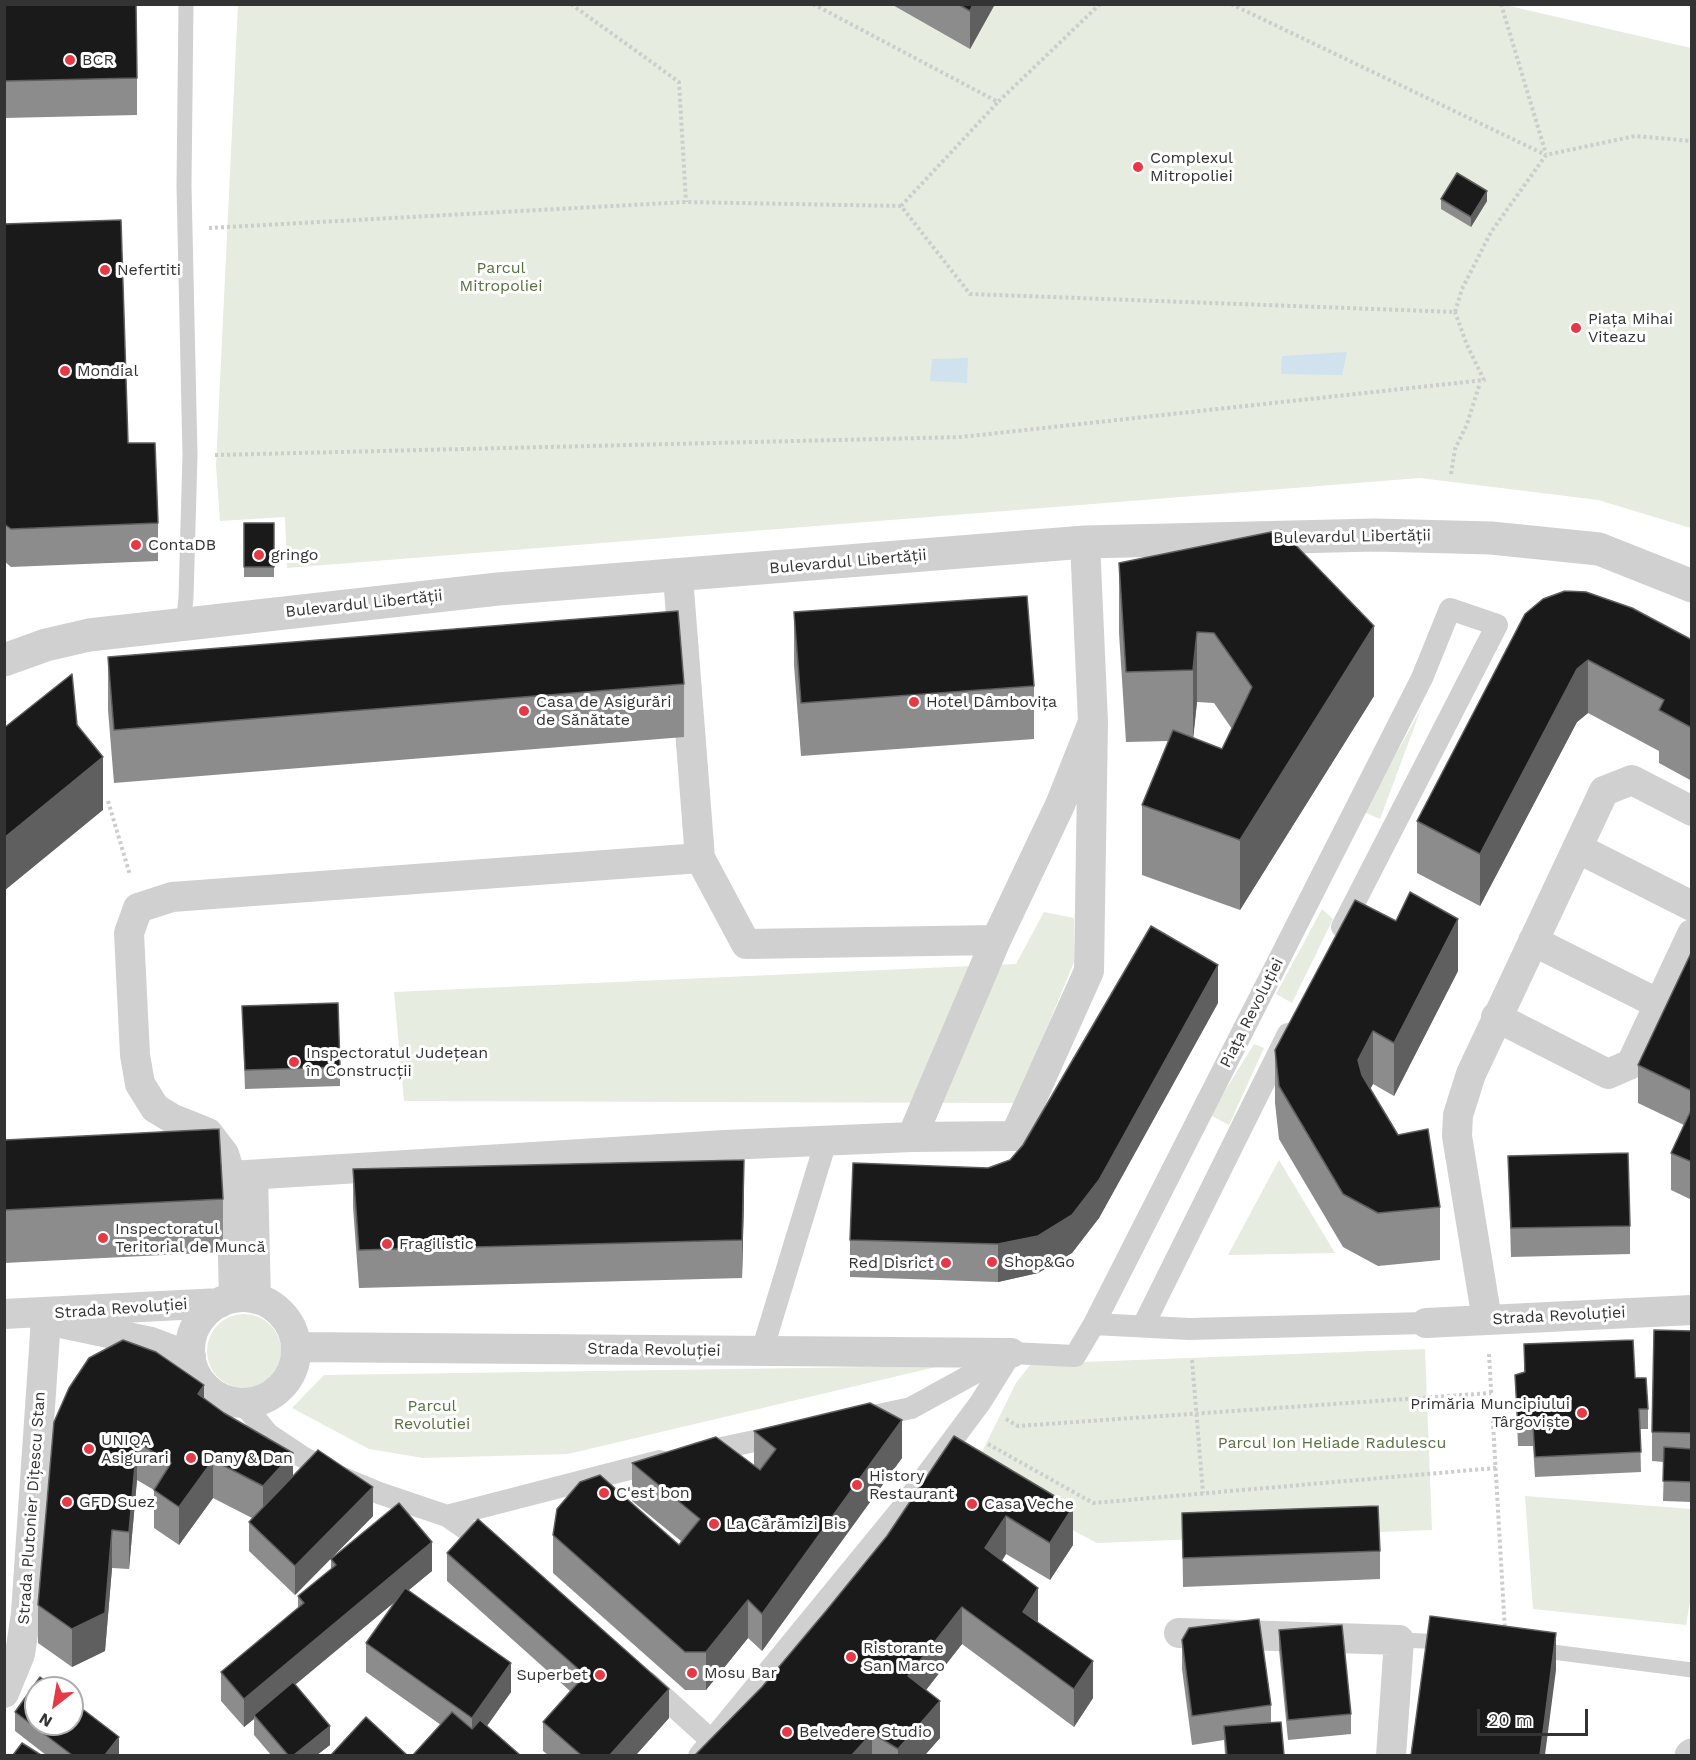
<!DOCTYPE html>
<meta charset="utf-8">
<style>
body{margin:0}
#map{position:relative;width:1696px;height:1760px;overflow:hidden;background:#fff;font-family:"Work Sans",sans-serif}
canvas{display:block}
.frame{position:absolute;inset:0;border:6px solid #333;pointer-events:none}
.north{position:absolute;left:24px;top:1676px;width:60px;height:60px;box-sizing:border-box;background:#fff;border:2px solid #adadad;border-radius:50%;rotate:211deg;font-size:16px;font-weight:700;line-height:24px;text-align:center;color:#333}
.north::after{content:'';display:block;margin:auto;width:21px;height:27px;background:#e63946;clip-path:polygon(50% 0,100% 100%,50% 72%,0 100%)}
.scale{position:absolute;left:1477px;top:1709px;width:111px;height:27px;box-sizing:border-box;border:3px solid #333;border-top:0;padding-left:8px;font-size:18px;line-height:21px;white-space:nowrap;color:#333;-webkit-text-stroke:4px #fff;paint-order:stroke}
</style>
<div id="map">
<canvas width="1696" height="1760"></canvas>
<div class="frame"></div>
<div class="north">N</div>
<div class="scale">20 m</div>
</div>
<script>
const ctx = document.querySelector('canvas').getContext('2d');
ctx.lineJoin = 'round';
function paint(path, color) {
  ctx.fillStyle = color;
  ctx.fill(path, 'evenodd');
}
function toPath(rows) {
  const path = new Path2D();
  for (const r of rows) {
    if (r.length === 3) {
      path.moveTo(r[0] + r[2], r[1]);
      path.arc(r[0], r[1], r[2], 0, 2 * Math.PI);
      continue;
    }
    path.moveTo(r[0], r[1]);
    for (let i = 2; i < r.length; i += 2) path.lineTo(r[i], r[i + 1]);
  }
  return path;
}
function strokePath(path, color, width, dash) {
  ctx.strokeStyle = color;
  ctx.lineWidth = width;
  ctx.lineCap = dash ? 'butt' : 'round';
  ctx.setLineDash(dash || []);
  ctx.stroke(path);
}
function label(font, color, halo, rows, align = 'center') {
  ctx.font = font + ' "Work Sans",sans-serif';
  ctx.lineWidth = 6;
  ctx.setLineDash([]);
  ctx.textBaseline = 'middle';
  ctx.strokeStyle = halo;
  ctx.fillStyle = color;
  for (const [text, x, y, turn = 0] of rows) {
    ctx.save();
    ctx.translate(x, y);
    ctx.rotate((+turn || 0) * Math.PI / 180);
    ctx.textAlign = isNaN(turn) ? turn : align;
    if (halo) ctx.strokeText(text, 0, 0);
    ctx.fillText(text, 0, 0);
    ctx.restore();
  }
}
const green = toPath([
 [1501,4,1691,48,1691,528,1598,500,1420,478,287,568,285,517,220,521,216,466,238,5],
 [1421,709,1380,819,1364,812],
 [1322,909,1333,919,1292,1003,1276,994],
 [1044,912,1074,918,1074,962,1016,1103,404,1101,394,992,1016,964],
 [1254,1044,1264,1048,1229,1125,1210,1115],
 [1279,1160,1335,1253,1228,1255],
 [244,1351,37],
 [1425,1349,1432,1530,1097,1543,970,1476,1016,1383,1031,1364],
 [940,1366,568,1454,423,1458,369,1449,292,1408,324,1375],
 [1525,1496,1691,1509,1691,1596,1686,1625,1533,1609]
]);
const water = toPath([
 [1347,352,1342,375,1281,374,1282,356],
 [968,358,967,383,930,381,932,359]
]);
const path = toPath([
 [571,4,679,82,686,202],
 [813,4,998,102,1100,4],
 [1231,4,1546,155],
 [1501,4,1546,154],
 [901,206,998,102],
 [209,228,686,202,901,206,970,294,1455,312,1462,289,1491,232,1546,155,1635,136,1692,141],
 [215,455,961,437,1484,380,1467,345,1455,312],
 [1451,474,1455,449,1467,424,1480,383],
 [108,801,130,875],
 [1489,1354,1505,1631],
 [1192,1360,1203,1493],
 [1006,1419,1018,1426,1491,1393],
 [988,1444,1093,1503,1496,1468]
]);
const service = toPath([
 [183,624,186,598,190,455,184,186,186,4],
 [1399,1640,1447,1642],
 [1537,1650,1692,1670]
]);
const pedestrian = toPath([
 [1094,1324,1189,1329,1426,1323],
 [1143,1326,1288,1034],
 [762,1351,826,1141],
 [1011,1353,1075,1356,1094,1324,1422,678,1450,609,1497,625,1342,927],
 [243,1403,268,1434,301,1456,333,1474,379,1493,447,1516,493,1548],
 [860,1419,911,1408,1011,1353],
 [698,1453,783,1435],
 [447,1516,660,1461],
 [647,1682,712,1741],
 [699,1756,898,1513,980,1403,1010,1355]
]);
const minor = toPath([
 [678,577,700,858],
 [1577,848,1692,906],
 [1533,941,1659,1004],
 [1496,1017,1608,1074,1631,1064,1692,934],
 [912,1137,1015,1136,1089,971,1093,722,1085,542],
 [253,1175,256,1299],
 [231,1176,725,1145,912,1137,996,940,1060,805,1093,722],
 [243,1350,53],
 [234,1298,231,1176,224,1154,208,1133,173,1119,155,1108,140,1084,135,1055,129,933,138,908,172,897,700,858,746,944,996,940],
 [4,1314,220,1303],
 [1487,1320,1457,1136,1458,1115,1471,1074,1604,791,1632,780,1692,811],
 [61,1323,151,1342,191,1357],
 [1426,1323,1692,1310],
 [296,1347,1011,1353],
 [1179,1633,1399,1640,1391,1756],
 [4,1693,20,1654,26,1613,46,1319]
]);
const tertiary = toPath([
 [4,660,46,645,89,635,498,589,1085,542,1375,535,1491,538,1599,549,1692,586],
 [1691,1756,1692,1755]
]);
const wall = toPath([
 [4,4,137,78,137,115,4,118],
 [891,4,995,4,970,49],
 [1441,199,1487,201,1471,227,1441,209],
 [4,224,128,443,158,523,158,561,11,567,4,561],
 [244,523,274,523,274,577,244,577],
 [1119,563,1374,696,1240,910,1142,875,1142,805,1169,741,1126,742,1119,633],
 [1197,702,1214,703,1232,729,1222,749,1193,738],
 [794,612,1034,686,1034,739,801,756,794,665],
 [1525,614,1692,640,1692,781,1659,763,1659,751,1588,713,1577,722,1480,906,1417,873,1417,821],
 [108,657,684,684,684,737,114,783,108,710],
 [1692,951,1692,1200,1671,1190,1671,1153,1684,1125,1638,1103,1638,1065],
 [1458,971,1394,1096,1373,1084,1370,1089,1440,1207,1440,1260,1378,1266,1343,1247,1279,1139,1275,1103,1275,1050],
 [1218,1003,1099,1218,1072,1253,1038,1273,998,1282,850,1277,850,1240,988,1168,1010,1160],
 [242,1006,340,1067,340,1086,245,1089],
 [4,1137,5,1140,223,1199,223,1252,4,1263],
 [1508,1156,1630,1226,1630,1254,1511,1257],
 [353,1169,744,1198,742,1278,359,1288,353,1207],
 [1692,1331,1692,1502,1663,1501,1664,1462,1652,1461,1652,1432],
 [1524,1344,1635,1378,1648,1409,1648,1429,1640,1429,1641,1472,1535,1477,1533,1446,1518,1446,1515,1375,1524,1372],
 [204,1398,293,1476,373,1516,295,1595,249,1551,249,1522,252,1518,213,1498,179,1545,154,1528,154,1490,137,1480,129,1569,112,1568,105,1651,72,1667,38,1643,38,1605,54,1422],
 [754,1431,902,1458,762,1651,748,1638,706,1690,685,1690,553,1573,553,1535,679,1545,681,1541,632,1501,632,1463,754,1465],
 [954,1436,1073,1545,1050,1580,1006,1554,1002,1561,1038,1622,1093,1698,1074,1727,962,1644,926,1690,940,1738,925,1755,695,1755,762,1687,826,1611,887,1536],
 [1182,1513,1380,1551,1380,1579,1183,1587],
 [447,1553,669,1718,636,1755,548,1755,543,1751,543,1722,570,1691,447,1581],
 [331,1559,432,1571,408,1590,511,1692,487,1726,520,1755,441,1725,366,1672,366,1643,397,1600,295,1685,330,1745,317,1755,271,1755,254,1735,254,1719,244,1727,221,1701,221,1672,298,1608,298,1596,331,1569],
 [1279,1630,1351,1714,1351,1734,1288,1740,1279,1650],
 [1182,1640,1271,1705,1271,1722,1284,1755,1225,1755,1224,1740,1192,1745,1182,1669],
 [15,1712,119,1755,46,1755,15,1731]
]);
const shadedWall = toPath([
 [973,4,995,4,970,49,970,11],
 [1487,191,1487,201,1471,227,1471,217],
 [1374,626,1374,696,1240,910,1240,840],
 [1197,632,1197,702,1193,740,1193,670],
 [1588,660,1588,713,1577,722,1480,906,1480,854,1577,669],
 [103,757,103,810,4,891,4,838],
 [1458,919,1458,971,1394,1096,1394,1043],
 [1218,965,1218,1003,1099,1218,1072,1253,1038,1273,998,1282,998,1244],
 [1373,1031,1373,1084,1358,1112,1358,1060],
 [744,1160,744,1198,742,1278,742,1240],
 [204,1385,204,1423,198,1394],
 [902,1420,902,1458,762,1651,762,1614],
 [137,1442,137,1480,129,1569,129,1532],
 [293,1453,293,1490,263,1524,263,1486],
 [213,1460,213,1498,179,1545,179,1507],
 [373,1487,373,1516,295,1595,295,1566],
 [1073,1507,1073,1545,1050,1580,1050,1543],
 [1006,1516,1006,1554,985,1586,985,1548],
 [112,1530,112,1568,105,1651,72,1667,72,1629],
 [432,1542,432,1571,256,1717,254,1715,254,1719,244,1727,244,1699],
 [1038,1588,1038,1626,1023,1612],
 [748,1600,748,1638,706,1690,706,1652],
 [962,1607,962,1644,908,1713,908,1676],
 [1556,1633,1556,1670,1545,1755,1540,1755],
 [1093,1661,1093,1698,1074,1727,1074,1689],
 [511,1663,511,1692,472,1747,472,1718],
 [669,1689,669,1718,636,1755,610,1755],
 [940,1701,940,1738,925,1755,898,1755,898,1749],
 [330,1726,330,1745,317,1755,294,1755],
 [872,1733,872,1755,852,1755],
 [119,1737,119,1755,105,1755]
]);
const building = toPath([
 [4,4,136,4,137,78,4,81,4,4],
 [958,4,973,4,970,11,958,4],
 [1457,173,1487,191,1471,217,1441,199,1457,173],
 [121,220,128,443,155,443,158,523,11,529,4,524,4,224,121,220],
 [244,523,274,523,274,567,244,567,244,523],
 [1281,530,1374,626,1240,840,1142,805,1173,730,1222,749,1252,687,1214,633,1197,632,1193,670,1126,672,1119,563,1281,530],
 [1565,591,1586,592,1632,608,1692,640,1692,728,1659,710,1664,700,1588,660,1577,669,1480,854,1417,821,1525,614,1543,599,1565,591],
 [1027,596,1034,686,801,703,794,612,1027,596],
 [678,611,684,684,114,730,108,657,678,611],
 [72,674,77,725,103,757,4,838,4,728,72,674],
 [1410,892,1458,919,1394,1043,1373,1031,1358,1060,1362,1075,1398,1135,1428,1129,1440,1207,1378,1213,1343,1194,1279,1086,1275,1050,1355,900,1396,921,1410,892],
 [1151,926,1218,965,1099,1180,1072,1215,1038,1236,998,1244,850,1240,853,1163,988,1168,1010,1160,1023,1145,1151,926],
 [1692,951,1692,1091,1638,1065,1692,951],
 [338,1003,340,1067,245,1070,242,1006,338,1003],
 [1692,1108,1692,1162,1671,1153,1692,1108],
 [219,1129,223,1199,4,1210,4,1137,5,1140,219,1129],
 [1628,1153,1630,1226,1511,1228,1508,1156,1628,1153],
 [744,1160,742,1240,359,1250,353,1169,744,1160],
 [1654,1330,1692,1331,1692,1433,1652,1432,1654,1330],
 [123,1340,156,1352,204,1385,198,1394,224,1413,293,1453,263,1486,213,1460,179,1507,154,1490,171,1463,137,1442,129,1532,112,1530,105,1613,72,1629,38,1605,54,1422,69,1388,89,1358,123,1340],
 [1633,1340,1635,1378,1646,1378,1648,1409,1639,1409,1641,1452,1535,1457,1533,1426,1518,1427,1515,1375,1525,1372,1524,1344,1633,1340],
 [870,1403,902,1420,762,1614,748,1600,706,1652,685,1652,553,1535,557,1509,580,1482,600,1475,679,1545,700,1519,632,1463,716,1437,760,1470,776,1449,754,1431,870,1403],
 [954,1436,1073,1507,1050,1543,1006,1516,985,1548,1038,1588,1023,1612,1093,1661,1074,1689,962,1607,908,1676,940,1701,898,1749,872,1733,852,1755,695,1755,762,1687,826,1611,887,1536,954,1436],
 [1664,1447,1692,1449,1692,1482,1663,1481,1664,1447],
 [318,1450,373,1487,295,1566,249,1522,318,1450],
 [399,1503,432,1542,244,1699,221,1672,304,1603,298,1596,336,1565,331,1559,399,1503],
 [1378,1506,1380,1551,1183,1558,1182,1513,1378,1506],
 [478,1519,669,1689,610,1755,581,1755,543,1722,585,1675,447,1553,478,1519],
 [405,1588,511,1663,472,1718,366,1643,405,1588],
 [1430,1616,1556,1633,1540,1755,1411,1755,1430,1616],
 [1259,1619,1271,1705,1192,1716,1182,1640,1189,1628,1259,1619],
 [1342,1625,1351,1714,1288,1720,1279,1630,1342,1625],
 [40,1677,55,1688,36,1688,36,1724,72,1724,72,1701,119,1737,105,1755,72,1755,15,1712,40,1677],
 [293,1682,330,1726,294,1755,288,1755,254,1715,293,1682],
 [452,1712,472,1729,480,1720,520,1755,413,1755,452,1712],
 [366,1717,407,1755,331,1755,366,1717],
 [1281,1722,1284,1755,1227,1755,1224,1726,1281,1722],
 [22,1743,41,1755,13,1755,22,1743]
]);
const markers = [
 [70,60,6,"#e63946"],
 [1138,167,6,"#e63946"],
 [105,270,6,"#e63946"],
 [1576,328,6,"#e63946"],
 [65,371,6,"#e63946"],
 [136,545,6,"#e63946"],
 [259,555,6,"#e63946"],
 [914,702,6,"#e63946"],
 [524,711,6,"#e63946"],
 [294,1062,6,"#e63946"],
 [103,1238,6,"#e63946"],
 [387,1244,6,"#e63946"],
 [992,1262,6,"#e63946"],
 [946,1263,6,"#e63946"],
 [1582,1413,6,"#e63946"],
 [89,1449,6,"#e63946"],
 [191,1458,6,"#e63946"],
 [857,1485,6,"#e63946"],
 [604,1493,6,"#e63946"],
 [67,1502,6,"#e63946"],
 [972,1504,6,"#e63946"],
 [714,1524,6,"#e63946"],
 [851,1657,6,"#e63946"],
 [692,1673,6,"#e63946"],
 [600,1675,6,"#e63946"],
 [787,1732,6,"#e63946"]
];
const poiNames = [
 ["BCR",82,60],
 ["Complexul",1150,158],
 ["Mitropoliei",1150,176],
 ["Nefertiti",117,270],
 ["Piața Mihai",1588,319],
 ["Viteazu",1588,337],
 ["Mondial",77,371],
 ["ContaDB",148,545],
 ["gringo",271,555],
 ["Casa de Asigurări",536,702],
 ["de Sănătate",536,720],
 ["Hotel Dâmbovița",926,702],
 ["Inspectoratul Județean",306,1053],
 ["în Construcții",306,1071],
 ["Inspectoratul",115,1229],
 ["Teritorial de Muncă",115,1247],
 ["Fragilistic",399,1244],
 ["Shop&Go",1004,1262],
 ["Red Disrict",934,1263,"right"],
 ["Primăria Muncipiului",1570,1404,"right"],
 ["Târgoviște",1570,1422,"right"],
 ["UNIQA",101,1440],
 ["Asigurari",101,1458],
 ["Dany & Dan",203,1458],
 ["History",869,1476],
 ["Restaurant",869,1494],
 ["C'est bon",616,1493],
 ["GFD Suez",79,1502],
 ["Casa Veche",984,1504],
 ["La Cărămizi Bis",726,1524],
 ["Ristorante",863,1648],
 ["San Marco",863,1666],
 ["Mosu Bar",704,1673],
 ["Superbet",588,1675,"right"],
 ["Belvedere Studio",799,1732]
];
const parkNames = [
 ["Parcul",501,268],
 ["Mitropoliei",501,286],
 ["Parcul",432,1406],
 ["Revolutiei",432,1424],
 ["Parcul Ion Heliade Radulescu",1332,1443]
];
const streetNames = [
 ["Bulevardul Libertății",1352,537,-1],
 ["Bulevardul Libertății",848,562,-5],
 ["Bulevardul Libertății",364,604,-6],
 ["Piața Revoluției",1252,1013,-63],
 ["Strada Revoluției",121,1309,-4],
 ["Strada Revoluției",1559,1316,-3],
 ["Strada Revoluției",654,1350,1],
 ["Strada Plutonier Dițescu Stan",32,1508,-86]
];
paint(green, '#e6ecdf');
paint(water, '#cfe2ee');
strokePath(path, '#cdcdcd', 4, [3, 3]);
strokePath(service, '#d0d0d0', 15);
strokePath(pedestrian, '#d0d0d0', 22);
strokePath(minor, '#d0d0d0', 30);
strokePath(tertiary, '#d0d0d0', 33);
paint(wall, '#8c8c8c');
paint(shadedWall, '#5f5f5f');
paint(building, '#1a1a1a');
strokePath(building, '#5f5f5f', 1.5);
for (const [x, y, r, color] of markers) {
  const dot = new Path2D();
  dot.arc(x, y, r, 0, 2 * Math.PI);
  ctx.fillStyle = color;
  ctx.fill(dot);
  strokePath(dot, '#fff', 2);
}
label('16px', '#333', '#fff', poiNames, 'left');
label('16px', '#56703f', '#fff', parkNames);
label('16px', '#333', '#fff', streetNames);
</script>
